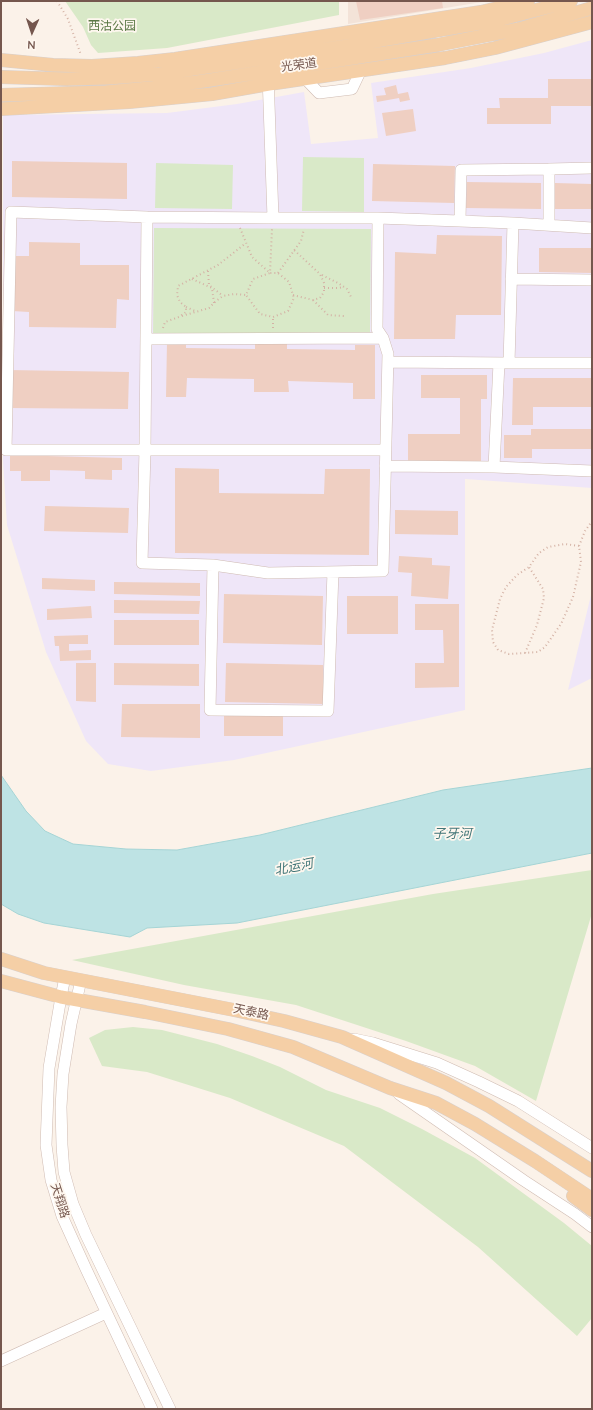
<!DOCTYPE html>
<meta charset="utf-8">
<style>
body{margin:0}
#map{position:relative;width:593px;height:1410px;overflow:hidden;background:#fbf2e9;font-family:"Nunito Sans",sans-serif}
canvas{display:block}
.frame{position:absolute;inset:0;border:2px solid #75574e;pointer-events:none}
.north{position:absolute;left:12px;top:12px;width:40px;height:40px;-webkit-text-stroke:3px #fef7ef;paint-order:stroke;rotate:183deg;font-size:11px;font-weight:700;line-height:16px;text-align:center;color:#75574e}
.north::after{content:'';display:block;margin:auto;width:14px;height:18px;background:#75574e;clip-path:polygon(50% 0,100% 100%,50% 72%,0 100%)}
</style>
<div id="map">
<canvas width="593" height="1410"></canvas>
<div class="frame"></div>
<div class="north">N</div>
</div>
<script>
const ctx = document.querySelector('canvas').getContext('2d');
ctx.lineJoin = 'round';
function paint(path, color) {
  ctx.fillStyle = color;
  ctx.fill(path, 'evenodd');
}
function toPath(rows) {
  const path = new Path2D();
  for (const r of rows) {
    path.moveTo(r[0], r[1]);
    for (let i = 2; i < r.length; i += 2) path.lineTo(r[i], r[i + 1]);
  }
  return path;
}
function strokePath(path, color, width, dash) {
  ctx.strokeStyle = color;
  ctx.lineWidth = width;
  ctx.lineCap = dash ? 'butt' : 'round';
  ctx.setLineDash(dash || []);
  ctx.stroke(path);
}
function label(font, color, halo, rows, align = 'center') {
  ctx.font = font + ' "Nunito Sans","Noto Sans SC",sans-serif';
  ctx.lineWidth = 3.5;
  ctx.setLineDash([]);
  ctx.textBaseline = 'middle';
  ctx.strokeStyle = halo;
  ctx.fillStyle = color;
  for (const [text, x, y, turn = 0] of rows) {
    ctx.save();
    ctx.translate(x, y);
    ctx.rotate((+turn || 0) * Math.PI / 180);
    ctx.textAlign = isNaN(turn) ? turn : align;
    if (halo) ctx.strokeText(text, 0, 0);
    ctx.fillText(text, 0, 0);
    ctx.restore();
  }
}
const residential = toPath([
 [348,1,488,1,348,24]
]);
const education = toPath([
 [592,40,592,488,465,479,465,710,234,760,151,771,108,764,86,741,46,652,7,525,3,460,3,115,167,113,237,104,304,92,311,144,378,138,371,83,471,68,544,53],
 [592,591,592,678,568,690]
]);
const green = toPath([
 [65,1,339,1,339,15,167,48,98,53,91,45,83,27],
 [303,157,364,158,364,212,302,211],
 [156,163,233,165,232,209,155,208],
 [154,228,371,229,370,338,153,337],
 [592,870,592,913,536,1101,475,1066,406,1041,296,1005,184,985,72,960,433,894],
 [133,1027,162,1030,217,1044,252,1056,280,1067,326,1090,380,1108,422,1129,475,1158,564,1223,592,1246,592,1318,577,1336,478,1247,344,1146,230,1098,147,1072,102,1066,89,1038,105,1030]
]);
const water = toPath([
 [592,768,592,853,237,923,147,928,130,937,44,923,18,914,1,904,1,775,26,811,45,831,73,844,126,849,177,850,260,835,443,790,592,768]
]);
const building = toPath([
 [356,1,442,1,443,8,360,20],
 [548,79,592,79,592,106,551,106,551,124,487,124,487,108,500,108,499,98,548,98],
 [396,85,398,94,408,92,410,100,400,102,399,98,377,102,376,96,386,95,384,88],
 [413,109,416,131,386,136,382,113],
 [12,161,127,163,127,199,12,197],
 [373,164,455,166,454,203,372,201],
 [467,182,541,183,541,209,466,208],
 [555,183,592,184,592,209,555,209],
 [437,235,502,236,501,315,456,315,455,339,394,339,395,252,436,254],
 [29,242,80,243,80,265,129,265,129,300,117,299,116,328,29,327,29,312,12,311,13,256,29,256],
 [539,248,592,248,592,273,539,272],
 [167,342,186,343,186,348,255,349,255,343,287,344,287,349,355,350,355,345,375,345,375,399,353,399,353,383,288,381,289,392,254,392,254,379,187,378,186,397,166,397],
 [8,370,129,372,128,409,8,408],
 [421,375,487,375,487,399,481,399,481,464,408,463,408,434,460,434,460,398,421,398],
 [513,378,592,378,592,407,533,407,533,425,512,425],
 [531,429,592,429,592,449,532,449,532,458,504,458,504,435,531,435],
 [10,455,122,458,122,470,112,470,112,480,85,479,85,471,50,470,50,481,21,481,21,471,10,471],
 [175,468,219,469,219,493,324,494,325,469,370,469,369,555,175,553],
 [45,506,129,508,128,533,44,531],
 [395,510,458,511,458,535,395,534],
 [399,556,432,558,432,565,450,566,448,599,411,596,412,573,398,572],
 [42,578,95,580,95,591,42,589],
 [114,582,200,583,200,596,114,594],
 [224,594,323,596,322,645,223,643],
 [347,596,398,596,398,634,347,634],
 [114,600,200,601,199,614,114,613],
 [415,604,459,604,459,687,415,688,415,663,444,663,443,630,415,630],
 [91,606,92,618,47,620,47,609],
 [114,620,199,620,199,645,114,645],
 [88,635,88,644,69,644,69,651,91,650,91,660,60,661,59,646,55,646,54,636],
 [76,663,96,663,96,702,76,701],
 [114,663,199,664,199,686,114,685],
 [226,663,323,665,323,704,225,702],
 [122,704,200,704,200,738,121,737],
 [224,715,283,716,283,736,224,736]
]);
const path = toPath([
 [57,1,68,19,81,55],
 [240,228,252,257,270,273,253,279,246,295,260,314,273,317,288,311,294,298,289,282,278,273,270,273,272,229],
 [208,271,209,285,223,296],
 [278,273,301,241,304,229],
 [322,275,338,283,347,289,351,297],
 [192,279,212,288,214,303],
 [324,288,338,288,344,287],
 [293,295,313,300,320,298,324,292,324,283,320,274,294,250],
 [313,300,328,315,344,316],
 [186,307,195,311],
 [182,316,209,308,216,301,223,296,234,294,246,295],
 [163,328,165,322,179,317,186,312,186,307,180,302,177,295,178,286,218,265,246,243],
 [273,328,273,317],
 [579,546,565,544,548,547,539,553,529,567,517,575,506,587,500,599,492,630,493,642,498,650,509,654,538,652,545,647,554,634,561,624,573,597,581,562,579,546,585,531,592,521],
 [525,653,537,625,544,598,543,589,529,567]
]);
const minor = toPath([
 [294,67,319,93,352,89,361,70],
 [268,75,273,218,147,217,145,450,142,563,213,565,268,573,383,571,388,354,383,338,377,329,378,218],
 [147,217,11,212,6,450,385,450],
 [273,218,378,218,513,223,592,228],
 [460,221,461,170,549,169],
 [549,225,549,169,592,168],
 [511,279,592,280],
 [146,339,383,338],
 [388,362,509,363,513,223],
 [509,363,592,363],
 [385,466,494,467,499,363],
 [494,467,592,471],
 [213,565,210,710,328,711,333,572],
 [65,977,61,997,49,1068,46,1145,51,1180,62,1216,86,1269,152,1409],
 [81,980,71,1024,63,1074,61,1107,62,1145,64,1172,73,1204,86,1235,170,1409],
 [354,1039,373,1043,437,1063,479,1082,518,1101,592,1148],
 [399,1094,523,1180,575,1214,592,1227],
 [1,1361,106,1313]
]);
const major = toPath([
 [1,60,53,65,92,66,138,63,175,59,481,12,528,1],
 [1,77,66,79,108,78,160,74,347,46,498,20,571,1],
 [1,95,106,92,160,87,204,81,437,45,519,29,592,8],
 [1,109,129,102,212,94,269,84,445,58,495,48,592,22],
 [1,959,44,973,234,1010,284,1021,342,1037,446,1083,489,1106,592,1171],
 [1,981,61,997,145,1012,228,1029,293,1047,390,1088,436,1103,475,1124,535,1161,592,1199],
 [573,1196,592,1210]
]);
const parkNames = [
 ["西沽公园",112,27]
];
const streetNames = [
 ["光荣道",299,66,-8],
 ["天泰路",251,1013,12],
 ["天翔路",59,1201,72]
];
const waterNames = [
 ["子牙河",452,835],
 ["北运河",294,868,-11]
];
paint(residential, '#f3e3d8');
paint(education, '#efe6f8');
paint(green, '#d9e9c8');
paint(water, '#bee3e4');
strokePath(water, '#a5d4d5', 1);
paint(building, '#efcfc2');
strokePath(minor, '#cfbbb2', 12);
strokePath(major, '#d8d0cd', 14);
strokePath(path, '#d4b2a5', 2, [1, 3]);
strokePath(minor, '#fff', 11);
strokePath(major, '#f5cfa6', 13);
label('12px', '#5c7946', '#fef7ef', parkNames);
label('12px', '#75574e', '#fef7ef', streetNames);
label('italic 13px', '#427678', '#fef7ef', waterNames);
</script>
